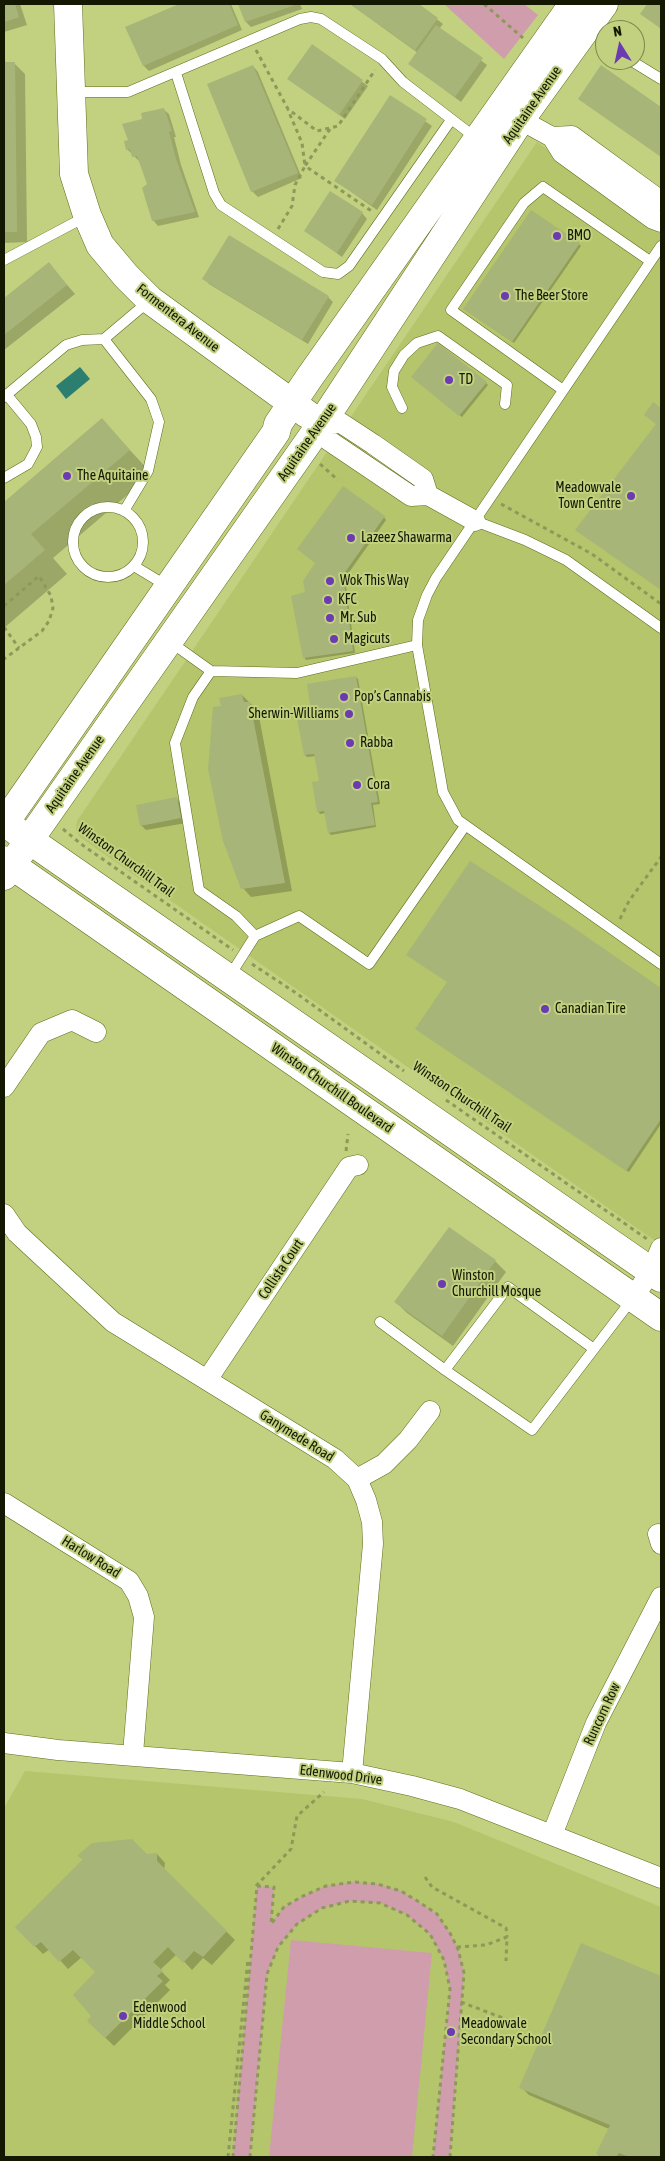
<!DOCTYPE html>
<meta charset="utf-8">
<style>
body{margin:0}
#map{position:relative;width:665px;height:2161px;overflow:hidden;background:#c1d180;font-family:"Asap Condensed",sans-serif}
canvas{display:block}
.frame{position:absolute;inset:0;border:5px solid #141800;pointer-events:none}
.north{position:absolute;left:595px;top:20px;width:50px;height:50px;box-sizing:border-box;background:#c1d180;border:1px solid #7c874d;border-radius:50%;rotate:350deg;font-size:14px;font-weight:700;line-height:20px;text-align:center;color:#141800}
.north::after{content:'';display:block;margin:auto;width:18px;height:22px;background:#6c3bb2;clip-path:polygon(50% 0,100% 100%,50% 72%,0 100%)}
</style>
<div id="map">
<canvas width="665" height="2161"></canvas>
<div class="frame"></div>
<div class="north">N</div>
</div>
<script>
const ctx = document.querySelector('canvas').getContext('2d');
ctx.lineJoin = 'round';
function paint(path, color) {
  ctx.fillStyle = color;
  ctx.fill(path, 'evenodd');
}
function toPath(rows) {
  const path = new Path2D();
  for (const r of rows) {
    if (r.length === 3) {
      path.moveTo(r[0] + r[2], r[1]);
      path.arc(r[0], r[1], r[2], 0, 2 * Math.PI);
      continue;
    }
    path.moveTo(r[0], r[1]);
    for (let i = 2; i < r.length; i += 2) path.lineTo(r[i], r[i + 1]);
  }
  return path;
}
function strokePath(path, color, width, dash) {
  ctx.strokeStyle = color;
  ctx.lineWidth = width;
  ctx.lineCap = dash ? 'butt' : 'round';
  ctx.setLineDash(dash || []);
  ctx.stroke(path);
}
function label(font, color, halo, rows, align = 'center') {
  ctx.font = font + ' "Asap Condensed",sans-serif';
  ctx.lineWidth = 4;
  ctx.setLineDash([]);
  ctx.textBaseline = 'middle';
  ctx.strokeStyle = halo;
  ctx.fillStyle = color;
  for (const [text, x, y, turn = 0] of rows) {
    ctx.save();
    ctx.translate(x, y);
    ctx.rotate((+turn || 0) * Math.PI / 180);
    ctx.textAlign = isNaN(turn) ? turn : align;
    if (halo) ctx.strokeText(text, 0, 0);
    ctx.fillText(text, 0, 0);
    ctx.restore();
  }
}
const built = toPath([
 [537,142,661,233,661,1245,80,837,76,830,77,821],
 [25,1771,362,1799,454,1822,661,1907,661,2157,4,2157,4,1808]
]);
const green = toPath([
 [444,4,524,4,538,15,504,59],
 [354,1882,377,1884,401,1891,419,1902,437,1914,450,1933,458,1949,464,1973,450,2157,433,2157,450,1989,444,1960,430,1934,407,1915,380,1903,350,1901,322,1908,297,1924,278,1947,267,1974,250,2157,233,2157,257,1886,274,1887,271,1923,284,1907,303,1896,326,1886],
 [291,1940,432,1953,412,2157,269,2157]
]);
const water = toPath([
 [80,367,90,379,66,399,56,386]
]);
const shadow = toPath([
 [4,4,20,4,27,25,4,32],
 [182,4,231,4,242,30,149,71,144,66,127,28],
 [240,4,300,4,302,9,251,27,246,22],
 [350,4,417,4,443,24,439,29,487,65,461,102,410,64,418,53],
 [649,4,661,4,661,29,642,13],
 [312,46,368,86,345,119,289,79],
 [14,63,25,74,27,242,4,243,4,64],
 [253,66,258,72,302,178,258,197,252,191],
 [390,97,432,126,377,210,336,181],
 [163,109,169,114,176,137,174,137,181,165,199,217,158,226,153,220,148,185,140,162,127,149,129,141,143,120],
 [362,213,367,219,342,257,306,231],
 [579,244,581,246,514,343,467,311],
 [49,264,75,294,4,350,4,299],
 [204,278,328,297,333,302,308,344,209,284],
 [415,379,486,383,488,385,462,417],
 [654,403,661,409,661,589,579,532,657,424],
 [102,420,152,474,53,558,67,574,4,628,4,529,5,527,4,504],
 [384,517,386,520,345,578,355,653,306,660,304,657,306,593],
 [356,677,358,679,380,804,373,805,376,827,331,835,329,833,326,813,320,814,318,811,321,782,316,756,307,757,305,755,314,717],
 [242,695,258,711,292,891,251,897,243,888,222,707],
 [176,798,182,804,186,823,146,830,141,825],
 [570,927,661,989,661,1124,629,1172,419,1031],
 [449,1228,495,1261,506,1272,453,1346,407,1313,396,1302],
 [157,1854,165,1863,164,1870,235,1940,212,1965,203,1958,192,1970,177,1954,160,1970,170,1980,165,1985,170,1990,114,2046,88,2021,92,2016,97,1972,82,1957,68,1969,50,1949,43,1954,16,1927,84,1860,79,1856],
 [581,1944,661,1978,661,2157,601,2157,597,2154,609,2129,529,2095,521,2087]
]);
const building = toPath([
 [4,4,15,4,19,17,4,22],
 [179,4,229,4,238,25,143,66,125,27],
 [238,4,298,4,245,22],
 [350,4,419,4,438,18,415,50],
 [647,4,661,4,660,28,640,14],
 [436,25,483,58,455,97,408,64],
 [312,44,363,80,339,115,287,79],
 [4,62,15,62,17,232,4,232],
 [253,65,298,173,251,192,207,84],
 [601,65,661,107,661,157,578,99],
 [390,95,427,119,372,205,334,181],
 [164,108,172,131,169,132,176,159,195,212,152,221,142,188,147,184,137,156,132,157,130,149,126,150,124,141,128,140,122,124,142,119,141,113],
 [330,191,363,212,337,253,304,231],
 [531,210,580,243,512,342,463,309],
 [229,235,329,296,302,340,202,279],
 [49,262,67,285,4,335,4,298],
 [438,343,487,382,459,416,411,377],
 [653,402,661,408,661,590,575,530,656,424,644,415],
 [102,418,130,450,31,534,45,550,4,585,4,502],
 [343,486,385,516,343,575,353,651,303,658,291,596,305,592,303,581,315,563,297,549],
 [356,676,378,802,371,803,375,825,328,833,324,811,317,812,312,782,319,781,314,754,304,755,297,718,312,716,307,684],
 [242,694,244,702,250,702,285,883,241,889,223,841,208,769,213,707,221,706,219,698],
 [177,797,181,818,140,826,136,805],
 [470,861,571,926,661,988,661,1119,626,1171,415,1029,447,982,406,955],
 [449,1227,496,1260,442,1336,394,1302],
 [132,1839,147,1854,157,1853,157,1861,227,1931,203,1957,194,1951,183,1963,168,1947,153,1962,163,1971,157,1976,163,1981,105,2038,87,2021,91,2016,73,1995,95,1972,73,1950,59,1962,41,1942,34,1947,15,1927,83,1859,77,1856,92,1843],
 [581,1943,661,1976,661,2157,629,2157,619,2153,616,2157,603,2157,596,2154,610,2125,519,2088]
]);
const path = toPath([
 [484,4,523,38],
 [256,50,288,109,317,131,338,126,375,70],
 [330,129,305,166,373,212],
 [278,229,292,206,295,185,305,166,302,143,288,110],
 [320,464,338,480],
 [501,504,592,554,661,604],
 [4,606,39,576,51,596,53,608,49,621,42,631,4,659],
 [4,627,19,648],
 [63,829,81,844,233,950],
 [620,919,629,901,661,857],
 [252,964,296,993,404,1071],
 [446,1100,647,1239],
 [346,1151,348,1134],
 [425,1877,432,1887,506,1928,507,1937],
 [256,1886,291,1849,297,1816,324,1792],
 [457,1947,486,1945,507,1937,506,1961],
 [461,2002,516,2023],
 [228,2157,248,1959],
 [233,2157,257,1886,274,1887,271,1924,284,1907,303,1896,326,1886,354,1882,377,1884,401,1891,419,1902,437,1914,450,1933,458,1949,464,1973,450,2157],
 [250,2157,267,1974,278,1947,297,1924,322,1908,350,1901,380,1903,407,1915,430,1934,444,1960,450,1989,433,2157]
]);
const lane = toPath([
 [630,60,661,79],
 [176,73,214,193,221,205,323,272,338,274,349,266,451,120],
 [73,92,128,92,300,19,311,17,321,19,382,59,403,82,476,138],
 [661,246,436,578,427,595,418,620,417,645,443,792,458,820,661,964],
 [4,260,87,216],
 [563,390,451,310,524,203,543,187,650,261],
 [4,397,66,345,82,340,104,339],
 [402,408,392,387,394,371,404,355,417,343,438,336,507,385,505,404],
 [4,478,28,464,37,447,36,437,31,424,7,395],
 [108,542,35],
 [124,511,148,471,159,422,151,399,104,339,149,301],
 [475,521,525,540,566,560,661,628],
 [134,566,167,586],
 [169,641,211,671,193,697,175,743,199,890,236,916,255,936,229,977],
 [211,671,297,673,417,645],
 [255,936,299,916,369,964,465,826],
 [380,1322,445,1370,532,1430,633,1298],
 [445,1370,508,1287,594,1349]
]);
const street = toPath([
 [510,114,552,137,562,153,653,219,661,222],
 [552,137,572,136,661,201],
 [428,495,423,479,373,444,341,423,321,424,328,440,411,496,428,495,475,521],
 [4,1087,41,1033,72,1020,96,1032],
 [4,1214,17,1233,113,1322,335,1459,357,1479,366,1500,372,1522,373,1544,352,1773],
 [634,1297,651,1271,661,1248],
 [207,1380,349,1167,358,1165],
 [357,1479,384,1464,408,1440,430,1411],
 [4,1503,129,1581,138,1596,144,1617,133,1754],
 [658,1534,661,1544],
 [4,1743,58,1750,352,1773,412,1786,460,1799,661,1878],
 [552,1835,596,1723,661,1597]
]);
const secondary = toPath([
 [68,4,74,174,87,215,100,245,126,276,150,300,307,414],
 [4,824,276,432,278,424,309,378,573,4],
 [15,830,661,1278],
 [4,860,661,1317],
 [4,876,321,424,521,119,604,4]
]);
const markers = [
 [557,236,5,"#6c3bb2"],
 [505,296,5,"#6c3bb2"],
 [449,380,5,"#6c3bb2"],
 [67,476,5,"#6c3bb2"],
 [631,496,5,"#6c3bb2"],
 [351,538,5,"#6c3bb2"],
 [330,581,5,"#6c3bb2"],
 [328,600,5,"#6c3bb2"],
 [330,618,5,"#6c3bb2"],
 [334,639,5,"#6c3bb2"],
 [344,697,5,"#6c3bb2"],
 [349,714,5,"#6c3bb2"],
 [350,743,5,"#6c3bb2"],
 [357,785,5,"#6c3bb2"],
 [545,1009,5,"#6c3bb2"],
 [442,1284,5,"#6c3bb2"],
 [123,2016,5,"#6c3bb2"],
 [451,2032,5,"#6c3bb2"]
];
const streetNames = [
 ["Aquitaine Avenue",532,105,-55],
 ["Formentera Avenue",178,318,38],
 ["Aquitaine Avenue",307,442,-55],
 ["Aquitaine Avenue",75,774,-55],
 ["Winston Churchill Trail",126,860,36],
 ["Winston Churchill Boulevard",332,1088,35],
 ["Winston Churchill Trail",462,1097,34],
 ["Collista Court",281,1269,-56],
 ["Ganymede Road",297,1436,32],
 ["Harlow Road",91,1557,32],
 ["Runcorn Row",602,1714,-65],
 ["Edenwood Drive",341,1775,7]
];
const poiNames = [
 ["BMO",567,236],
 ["The Beer Store",515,296],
 ["TD",459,380],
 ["The Aquitaine",77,476],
 ["Meadowvale",621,488,"right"],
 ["Town Centre",621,504,"right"],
 ["Lazeez Shawarma",361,538],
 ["Wok This Way",340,581],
 ["KFC",338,600],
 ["Mr. Sub",340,618],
 ["Magicuts",344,639],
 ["Pop’s Cannabis",354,697],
 ["Sherwin-Williams",339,714,"right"],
 ["Rabba",360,743],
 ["Cora",367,785],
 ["Canadian Tire",555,1009],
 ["Winston",452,1276],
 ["Churchill Mosque",452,1292],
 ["Edenwood",133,2008],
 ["Middle School",133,2024],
 ["Meadowvale",461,2024],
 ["Secondary School",461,2040]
];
paint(built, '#b4c56c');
paint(green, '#d09dad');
paint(water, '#2c7e6f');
paint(shadow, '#0003');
paint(building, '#a8b578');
strokePath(lane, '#606d19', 11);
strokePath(street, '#606d19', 21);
strokePath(secondary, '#606d19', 29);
strokePath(path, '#8c9959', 3, [4, 4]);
strokePath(lane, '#fff', 10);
strokePath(street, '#fff', 20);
strokePath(secondary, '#fff', 28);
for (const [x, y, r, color] of markers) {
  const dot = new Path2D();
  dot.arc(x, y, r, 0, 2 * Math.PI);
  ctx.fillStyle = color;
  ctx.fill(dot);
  strokePath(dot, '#c1d180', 2);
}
label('14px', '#141800', '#c1d180', streetNames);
label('14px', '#141800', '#c1d180', poiNames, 'left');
</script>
